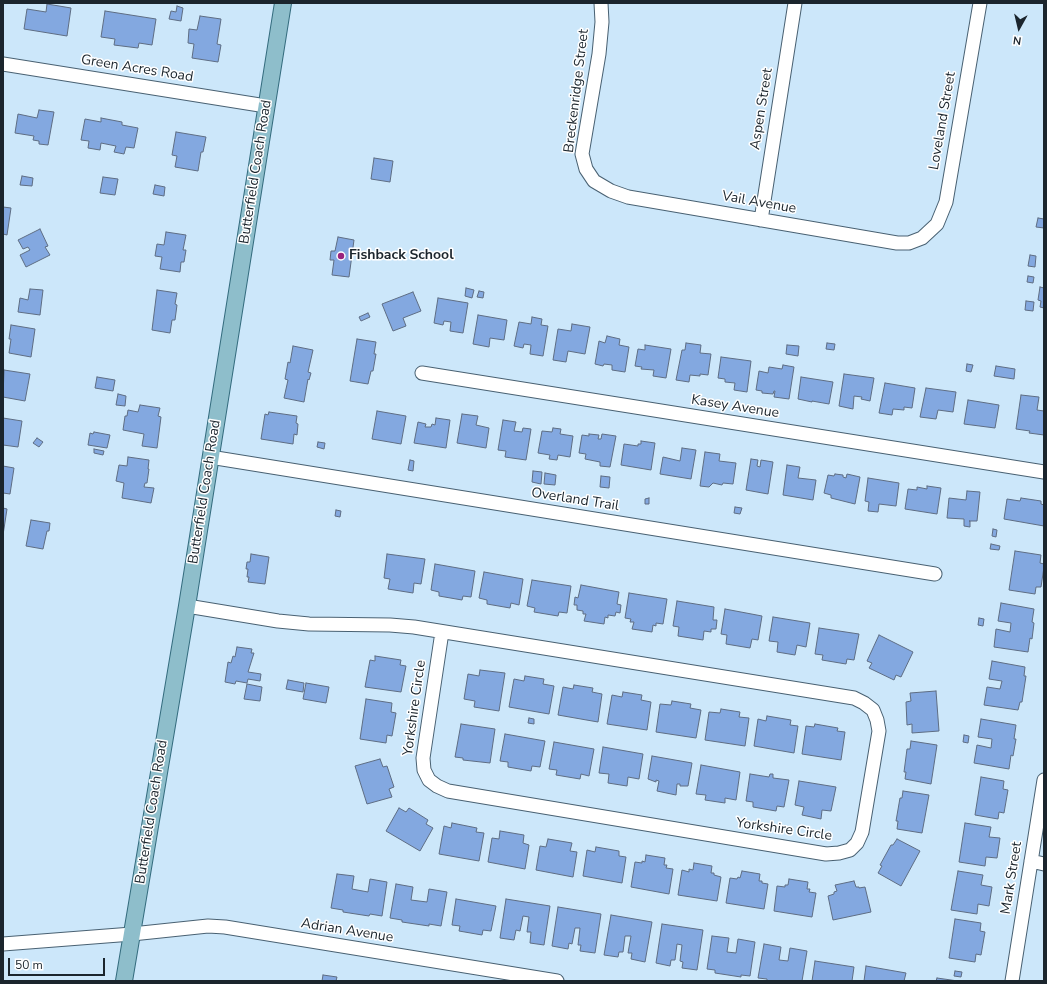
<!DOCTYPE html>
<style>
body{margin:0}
#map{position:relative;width:1047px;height:984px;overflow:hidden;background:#cce7fa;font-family:"Nunito Sans",sans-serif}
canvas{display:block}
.frame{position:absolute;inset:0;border:4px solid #1b252d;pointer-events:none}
.north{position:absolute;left:999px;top:8px;width:40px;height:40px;-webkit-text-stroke:3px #fff;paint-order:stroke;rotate:188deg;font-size:11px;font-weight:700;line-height:16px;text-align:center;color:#1b252d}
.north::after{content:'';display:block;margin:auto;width:14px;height:18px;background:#1b252d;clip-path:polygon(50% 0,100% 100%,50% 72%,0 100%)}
.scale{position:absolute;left:8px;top:958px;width:97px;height:18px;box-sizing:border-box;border:2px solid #1b252d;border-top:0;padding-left:5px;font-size:12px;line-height:14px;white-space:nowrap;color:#1b252d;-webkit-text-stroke:3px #fff;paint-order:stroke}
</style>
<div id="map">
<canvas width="1047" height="984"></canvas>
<div class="frame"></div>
<div class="north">N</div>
<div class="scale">50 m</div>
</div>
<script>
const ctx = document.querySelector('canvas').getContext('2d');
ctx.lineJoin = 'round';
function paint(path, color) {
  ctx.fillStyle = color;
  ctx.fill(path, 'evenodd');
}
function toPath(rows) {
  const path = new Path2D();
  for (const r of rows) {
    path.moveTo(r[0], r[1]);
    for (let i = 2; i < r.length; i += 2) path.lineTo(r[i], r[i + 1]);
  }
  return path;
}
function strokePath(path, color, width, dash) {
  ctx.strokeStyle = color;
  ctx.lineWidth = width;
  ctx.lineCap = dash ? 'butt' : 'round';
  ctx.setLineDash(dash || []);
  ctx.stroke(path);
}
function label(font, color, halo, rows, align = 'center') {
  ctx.font = font + ' "Nunito Sans",sans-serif';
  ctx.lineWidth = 3;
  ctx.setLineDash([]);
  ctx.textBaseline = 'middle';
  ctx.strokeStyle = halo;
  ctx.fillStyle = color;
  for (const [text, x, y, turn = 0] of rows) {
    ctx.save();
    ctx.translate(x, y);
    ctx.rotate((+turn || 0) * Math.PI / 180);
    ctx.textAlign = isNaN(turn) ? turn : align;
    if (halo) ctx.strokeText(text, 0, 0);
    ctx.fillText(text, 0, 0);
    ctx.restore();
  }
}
const building = toPath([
 [47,4,71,8,67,36,24,29,27,9,46,12,47,4],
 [177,6,183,8,181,21,169,19,171,11,176,12,177,6],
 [105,11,156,19,152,45,139,43,138,48,114,45,115,39,101,37,105,11],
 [200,16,221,19,217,44,221,45,218,62,192,58,194,44,188,43,189,29,197,30,200,16],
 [39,110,54,112,48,145,39,144,39,141,33,140,34,136,15,133,18,114,37,118,39,110],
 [101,118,122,122,122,125,138,128,134,148,126,147,124,154,114,152,116,146,101,143,100,150,88,148,89,141,81,140,85,119,101,122,101,118],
 [176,132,206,137,203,152,201,152,198,171,175,167,177,156,172,155,176,132],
 [374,158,393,161,390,182,371,179,374,158],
 [22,176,33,178,32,186,20,185,22,176],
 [103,177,118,179,115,195,100,193,103,177],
 [155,185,165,187,164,196,153,194,155,185],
 [3,207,11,208,7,235,3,234,3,207],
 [1038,218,1044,219,1044,228,1036,227,1038,218],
 [40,229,48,246,45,247,50,255,26,267,20,255,30,250,28,247,23,249,18,240,40,229],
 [166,232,186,235,183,250,186,250,184,262,181,262,180,272,160,269,162,257,155,256,157,244,164,245,166,232],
 [338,237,354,240,349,277,332,275,334,260,330,260,331,251,335,251,338,237],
 [1030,255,1036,256,1035,267,1028,266,1030,255],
 [1028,276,1034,277,1033,283,1027,282,1028,276],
 [1040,287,1044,288,1044,308,1040,307,1041,301,1038,300,1040,287],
 [466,288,474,290,472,298,465,296,466,288],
 [30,289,43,290,40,315,18,312,20,298,28,300,30,289],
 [157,290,177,293,175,304,177,305,175,320,172,320,170,333,152,330,157,290],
 [479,291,484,292,483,298,477,297,479,291],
 [413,292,421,311,403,318,406,326,393,331,382,304,413,292],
 [438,298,468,303,463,333,450,331,451,322,444,321,443,325,434,323,438,298],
 [1026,301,1034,302,1033,311,1025,310,1026,301],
 [368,313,370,317,361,321,359,317,368,313],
 [478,315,507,320,504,340,490,338,489,347,473,344,478,315],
 [532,317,542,319,541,325,548,326,543,356,530,354,531,345,524,344,523,348,514,346,519,322,531,324,532,317],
 [572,324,590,327,585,354,568,351,566,362,553,360,558,329,571,331,572,324],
 [11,325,35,329,31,357,9,353,11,339,9,339,11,325],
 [607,336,620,339,619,345,629,347,625,372,612,370,612,365,604,364,603,366,595,364,599,341,605,343,607,336],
 [357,339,376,342,374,354,376,354,373,371,371,371,368,384,350,381,357,339],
 [686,343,701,345,700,353,711,354,708,375,700,374,700,376,690,375,689,382,676,380,682,350,685,350,686,343],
 [827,343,835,344,834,350,826,349,827,343],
 [645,345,671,349,666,378,653,376,654,370,641,369,642,367,635,366,638,349,645,350,645,345],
 [787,345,799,346,798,356,786,354,787,345],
 [293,346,313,350,308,372,311,373,309,380,308,379,304,402,284,398,288,380,285,379,288,362,290,363,293,346],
 [721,357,751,361,747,392,734,390,735,383,725,382,725,379,718,378,721,357],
 [967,364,973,365,971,372,966,371,967,364],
 [783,365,794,367,789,399,774,397,775,391,774,391,773,394,762,393,762,391,756,390,759,371,768,373,769,367,782,369,783,365],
 [996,366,1015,369,1014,379,994,376,996,366],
 [4,370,30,374,25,401,3,397,4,370],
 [844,374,874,378,870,401,861,399,862,397,854,396,853,409,839,406,844,374],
 [97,377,115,380,113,391,95,388,97,377],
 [801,377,833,382,829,404,812,401,812,402,798,399,801,377],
 [885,383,915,388,912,408,904,407,904,410,893,409,892,415,879,413,885,383],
 [926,388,956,392,953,412,938,410,936,419,920,417,926,388],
 [118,394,126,396,125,406,116,405,118,394],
 [1021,395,1039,397,1037,410,1044,411,1044,435,1029,433,1030,431,1016,429,1021,395],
 [968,400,999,405,995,428,964,424,968,400],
 [140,405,160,408,158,416,161,417,157,448,142,446,144,434,123,430,125,416,127,416,128,410,138,412,140,405],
 [377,411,406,416,401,444,372,439,377,411],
 [269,412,297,416,296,423,298,424,297,435,294,434,293,444,261,439,265,414,268,415,269,412],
 [462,414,478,416,476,425,489,428,486,448,457,443,462,414],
 [3,418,22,421,18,447,3,445,3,418],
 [436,418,450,420,446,448,414,443,418,422,426,424,425,427,431,427,432,424,435,425,436,418],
 [503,420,516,422,514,431,522,432,523,428,531,429,526,460,505,457,506,451,498,450,503,420],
 [553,428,561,429,560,434,573,436,570,457,558,455,557,460,549,459,550,455,538,453,542,431,552,432,553,428],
 [94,432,110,435,107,448,88,445,90,433,93,434,94,432],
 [589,434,599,435,598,439,601,439,602,434,616,436,610,467,600,466,600,462,585,459,586,454,579,453,582,435,589,436,589,434],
 [37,438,43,442,39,447,33,443,37,438],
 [641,441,655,443,651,470,621,465,624,444,638,446,638,444,641,444,641,441],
 [318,442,325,443,324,449,317,447,318,442],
 [682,448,696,450,691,479,660,474,663,457,680,461,682,448],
 [94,449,104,451,103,455,94,453,94,449],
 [705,452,720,454,719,461,736,463,733,484,723,483,722,485,713,483,709,487,700,486,705,452],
 [128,457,149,460,148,469,149,469,147,483,145,483,144,487,154,488,151,503,122,498,124,483,116,481,119,465,127,466,128,457],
 [751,459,758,460,757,466,760,467,761,460,773,462,768,494,746,490,751,459],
 [410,460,414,461,413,471,408,470,410,460],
 [787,465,800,467,798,478,816,480,813,500,783,495,787,465],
 [3,466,14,468,10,494,3,493,3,466],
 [533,471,542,472,541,484,532,482,533,471],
 [545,473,556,475,555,485,544,484,545,473],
 [835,474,843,475,843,477,846,478,847,474,860,477,855,504,831,498,831,495,824,493,828,475,834,476,835,474],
 [601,476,610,477,609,488,600,487,601,476],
 [868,478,899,483,896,506,879,504,878,512,868,511,869,502,865,501,868,478],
 [927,486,941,488,937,514,905,509,908,489,917,490,917,487,927,489,927,486],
 [967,491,980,492,977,521,969,521,970,521,970,527,964,526,964,519,947,518,949,498,966,500,967,491],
 [649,498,649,504,645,504,645,499,649,498],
 [1021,498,1041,501,1041,504,1044,505,1044,526,1004,519,1007,499,1020,501,1021,498],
 [735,507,742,508,740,514,734,513,735,507],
 [3,508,7,509,3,535,3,508],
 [336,510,341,511,340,517,335,516,336,510],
 [31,520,50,523,49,531,47,531,43,549,26,546,31,520],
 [993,529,997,530,996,537,992,536,993,529],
 [991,544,1000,546,999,550,990,549,991,544],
 [1015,551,1041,555,1040,563,1044,564,1044,567,1041,587,1036,587,1035,594,1009,590,1015,551],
 [251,554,269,557,265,584,248,582,249,577,247,577,248,569,246,569,247,562,250,562,251,554],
 [387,554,425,559,421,584,414,583,413,593,388,589,390,579,384,578,387,554],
 [435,564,475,571,471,597,463,596,462,600,439,596,439,592,431,590,435,564],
 [484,572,523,579,519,605,511,603,510,608,487,604,487,600,479,598,484,572],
 [532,580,571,586,567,613,559,612,558,616,534,612,535,608,527,606,532,580],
 [581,585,619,592,617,604,621,605,620,613,616,612,615,616,608,615,608,618,605,617,604,624,584,621,586,614,583,614,583,611,577,610,577,605,574,605,575,597,578,598,581,585],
 [629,593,667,599,663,624,656,623,656,626,653,625,652,632,632,629,634,622,630,622,631,619,625,618,629,593],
 [677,601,714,607,713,620,717,620,716,629,711,629,711,632,704,631,703,640,678,636,679,627,673,626,677,601],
 [1001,603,1034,609,1032,622,1034,623,1032,639,1030,638,1028,652,994,647,996,629,1010,632,1011,623,998,621,1001,603],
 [725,609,762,616,758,640,752,639,750,648,726,644,727,635,721,634,725,609],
 [773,617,810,623,806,647,797,645,795,655,777,652,778,642,769,641,773,617],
 [979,618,984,619,983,626,978,625,979,618],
 [819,628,859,634,854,660,847,659,846,664,822,660,823,655,815,654,819,628],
 [879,635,913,652,901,677,896,675,894,680,869,668,872,663,867,661,879,635],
 [237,647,252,649,251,653,254,653,248,672,261,674,260,681,248,679,247,683,236,681,235,684,225,682,228,662,231,663,233,656,235,657,237,647],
 [375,656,401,660,400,665,406,666,401,692,365,687,370,660,375,661,375,656],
 [992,661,1025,667,1024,676,1026,676,1022,702,1020,702,1018,710,984,705,987,687,1000,689,1002,681,989,679,992,661],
 [480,670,505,673,499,711,474,707,475,701,464,699,468,674,479,676,480,670],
 [525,676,544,679,543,684,554,686,549,714,509,707,514,679,524,681,525,676],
 [288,680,304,683,303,692,286,689,288,680],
 [306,683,329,687,326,703,303,699,306,683],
 [247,684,262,687,260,701,244,699,247,684],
 [574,685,593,688,592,692,602,694,598,722,558,715,563,687,573,689,574,685],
 [936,691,939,731,912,733,912,724,907,725,906,702,911,701,910,693,936,691],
 [623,692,642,695,641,700,651,702,647,730,607,724,612,695,622,697,623,692],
 [366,699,392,703,391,712,396,713,392,736,387,735,386,743,360,739,366,699],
 [672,701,691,704,690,708,701,710,696,738,656,732,660,704,671,705,672,701],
 [721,709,740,712,739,717,749,718,745,746,705,740,709,712,720,713,721,709],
 [767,716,791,720,790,725,798,726,794,753,754,746,758,719,766,721,767,716],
 [529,718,534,719,534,724,528,723,529,718],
 [981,719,1016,725,1014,739,1016,739,1013,756,1011,755,1009,769,974,763,977,745,991,748,992,739,978,737,981,719],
 [461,724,495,729,490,763,463,760,463,758,455,757,461,724],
 [815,724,838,728,837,731,845,732,841,760,802,754,806,726,814,727,815,724],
 [505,734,545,741,540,767,532,766,531,771,508,767,508,762,500,761,505,734],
 [964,735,969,736,968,743,963,742,964,735],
 [911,741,937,745,931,784,905,779,906,772,904,772,907,749,910,749,911,741],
 [554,742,594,749,589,776,581,774,580,779,556,775,557,770,549,769,554,742],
 [603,747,643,754,639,779,628,777,627,786,608,783,609,774,599,773,603,747],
 [652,756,692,763,688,786,680,786,680,784,677,784,676,795,657,791,659,781,656,780,656,782,648,779,652,756],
 [380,759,383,767,387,766,394,787,389,789,392,797,367,804,355,766,380,759],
 [701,765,740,772,736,800,725,798,725,803,705,800,706,795,696,794,701,765],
 [750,774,769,777,770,774,773,774,773,778,789,780,784,807,777,806,776,811,753,807,753,802,746,801,750,774],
 [981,777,1004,781,1003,789,1008,790,1004,813,999,812,998,819,975,815,981,777],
 [799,781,836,787,831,811,822,810,821,819,802,815,804,807,795,805,799,781],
 [903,791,929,795,922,833,897,829,898,821,896,821,900,798,902,798,903,791],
 [399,808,406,812,409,808,428,820,426,824,433,828,420,851,386,831,399,808],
 [452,823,477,828,476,832,484,833,479,861,439,854,444,826,451,828,452,823],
 [965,823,991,827,989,837,1000,838,997,858,986,857,985,866,959,862,965,823],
 [500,831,524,835,523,843,529,845,525,869,488,862,492,838,499,839,500,831],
 [548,839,572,843,570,851,577,852,573,877,536,870,540,846,546,847,548,839],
 [897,839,920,851,901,886,878,873,882,866,880,865,891,845,893,845,897,839],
 [596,847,619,851,619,856,626,857,622,883,583,876,587,850,595,852,596,847],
 [646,855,665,858,664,865,667,865,666,868,673,869,669,894,631,887,635,862,642,863,642,861,645,862,646,855],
 [694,863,712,866,711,873,714,873,714,875,721,877,717,901,678,895,682,870,689,872,689,869,693,870,694,863],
 [742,871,760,874,759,881,762,881,762,883,768,884,764,909,726,903,730,878,737,879,738,877,740,878,742,871],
 [958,871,983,875,981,885,992,887,989,906,978,904,977,914,951,910,958,871],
 [337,874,354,876,352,889,368,892,370,879,387,882,382,916,370,914,369,916,343,912,343,910,331,908,337,874],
 [789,879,808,882,807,889,810,889,809,892,816,893,812,917,774,911,777,886,785,887,785,885,788,885,789,879],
 [854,881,856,887,859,887,859,888,865,887,871,912,833,920,828,896,834,894,834,892,837,891,835,885,854,881],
 [396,884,413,887,411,900,427,902,429,889,447,892,441,926,429,924,429,926,402,922,402,920,390,918,396,884],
 [456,899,496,906,491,931,483,930,482,935,459,931,460,926,452,925,456,899],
 [506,899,550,906,544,945,530,943,531,932,527,932,529,917,523,916,520,931,516,930,514,940,500,938,506,899],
 [558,907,601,914,595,953,580,951,581,945,578,945,580,928,575,928,572,944,569,943,568,949,552,946,558,907],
 [611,915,652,922,645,962,631,959,632,953,628,953,631,936,625,936,623,952,619,952,618,957,604,955,611,915],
 [955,919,981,923,980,931,985,932,981,955,976,954,975,962,949,958,955,919],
 [662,924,703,930,697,970,682,968,683,962,680,961,682,945,677,944,675,960,671,960,670,966,656,963,662,924],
 [712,936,729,938,727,952,736,953,738,939,755,942,750,976,741,975,741,977,715,973,715,970,707,969,712,936],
 [764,944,781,947,779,960,788,961,790,948,807,951,802,981,767,981,767,979,758,978,764,944],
 [815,961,854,967,852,981,812,981,815,961],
 [866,966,906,973,904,981,864,981,866,966],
 [955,971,962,972,961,977,954,976,955,971],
 [323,975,337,977,336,981,322,981,323,975],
 [937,978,958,981,936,981,937,978]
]);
const minor = toPath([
 [601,3,602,22,599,54,582,154,586,169,594,181,611,191,628,197,897,243,909,243,922,238,937,224,946,202,980,3],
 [3,64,266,106],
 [761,220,795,3],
 [422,373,1044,472],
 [210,457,935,574],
 [187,606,278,621,309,624,390,625,414,627,854,698,864,703,873,710,877,720,879,731,862,832,857,843,850,850,839,853,826,854,448,791,437,786,429,780,424,770,423,758,442,632],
 [1031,861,1044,864],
 [3,944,132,934,208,926,225,927,557,981],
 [1012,981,1044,780]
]);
const major = toPath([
 [124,981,187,606,283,3]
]);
const markers = [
 [341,256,4,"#99237e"]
];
const streetNames = [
 ["Green Acres Road",137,69,9],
 ["Breckenridge Street",577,91,-83],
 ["Aspen Street",762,109,-81],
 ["Loveland Street",943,121,-80],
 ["Butterfield Coach Road",256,172,-81],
 ["Vail Avenue",759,203,10],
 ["Kasey Avenue",735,407,9],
 ["Butterfield Coach Road",205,492,-81],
 ["Overland Trail",575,500,9],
 ["Yorkshire Circle",415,708,-82],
 ["Butterfield Coach Road",152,812,-81],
 ["Yorkshire Circle",784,830,8],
 ["Mark Street",1012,878,-81],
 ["Adrian Avenue",347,931,9]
];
const poiNames = [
 ["Fishback School",349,256]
];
paint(building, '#83a8e0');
strokePath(building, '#5e6d83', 1);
strokePath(minor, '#496172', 15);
strokePath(major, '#346c7e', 18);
strokePath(minor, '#fff', 13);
strokePath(major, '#8ebecb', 16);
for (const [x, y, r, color] of markers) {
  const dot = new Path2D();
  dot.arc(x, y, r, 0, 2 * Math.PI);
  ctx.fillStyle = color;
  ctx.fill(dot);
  strokePath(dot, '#fff', 1.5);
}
label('14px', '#1b252d', '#fff', streetNames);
label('bold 14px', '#1b252d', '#fff', poiNames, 'left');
</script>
